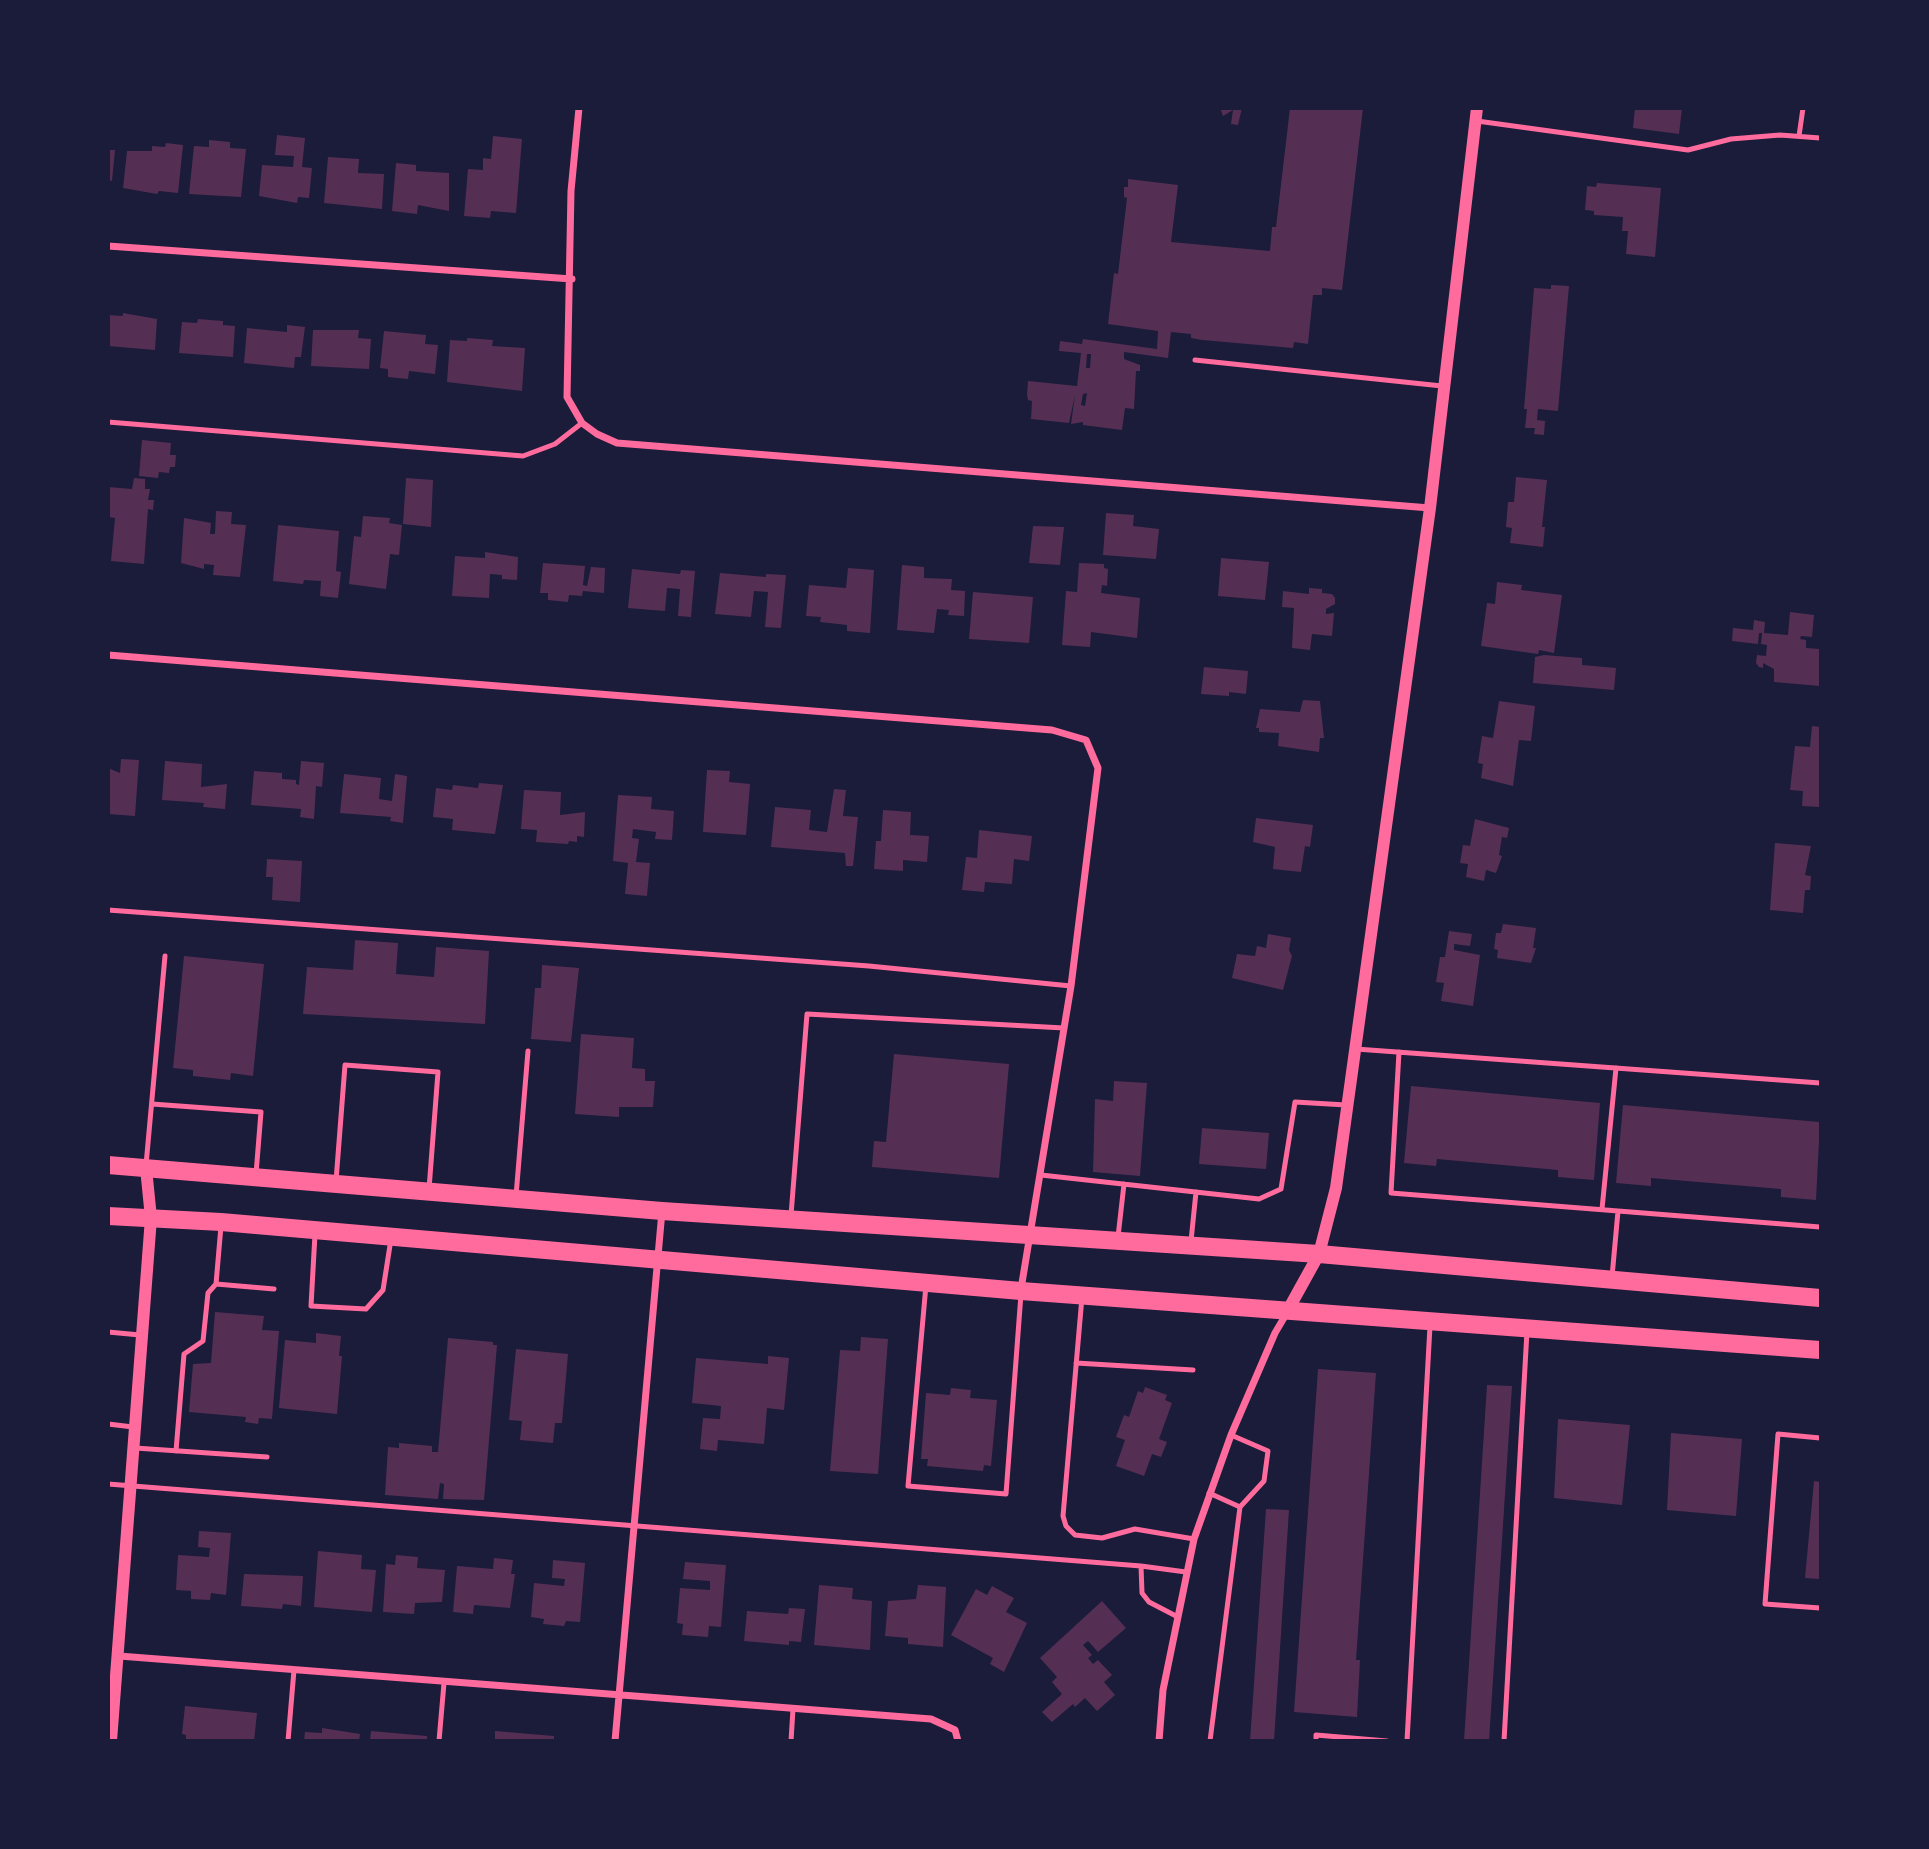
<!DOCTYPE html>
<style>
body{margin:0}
#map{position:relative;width:1929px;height:1849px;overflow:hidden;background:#1b1b3a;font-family:Quicksand,sans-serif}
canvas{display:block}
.frame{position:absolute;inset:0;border:110px solid #1b1b3a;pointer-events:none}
</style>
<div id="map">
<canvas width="1929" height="1849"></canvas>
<div class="frame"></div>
</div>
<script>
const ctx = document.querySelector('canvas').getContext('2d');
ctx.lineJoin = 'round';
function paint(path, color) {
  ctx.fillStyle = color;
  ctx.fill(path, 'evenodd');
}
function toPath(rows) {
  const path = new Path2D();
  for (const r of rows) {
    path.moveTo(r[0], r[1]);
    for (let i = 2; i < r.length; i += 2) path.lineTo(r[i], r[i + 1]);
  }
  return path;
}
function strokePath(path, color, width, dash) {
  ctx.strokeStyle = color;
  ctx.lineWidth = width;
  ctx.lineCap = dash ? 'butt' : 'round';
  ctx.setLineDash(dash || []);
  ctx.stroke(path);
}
const building = toPath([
 [1220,108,1242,108,1238,125,1231,124,1233,110,1223,116],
 [1290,108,1363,108,1342,290,1322,288,1322,295,1313,295,1308,344,1294,342,1293,348,1202,340,1191,338,1191,334,1171,332,1168,358,1124,352,1124,359,1140,365,1140,371,1136,371,1134,409,1125,408,1122,430,1083,425,1083,422,1071,424,1075,395,1069,423,1031,419,1032,401,1028,400,1027,395,1028,381,1077,386,1081,353,1059,351,1060,341,1082,344,1083,339,1157,349,1158,331,1108,324,1114,273,1118,274,1127,198,1124,197,1124,187,1128,187,1128,179,1178,185,1171,242,1270,251,1272,227,1276,227],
 [1087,354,1091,354,1090,368,1086,368],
 [1087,393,1085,406,1081,405,1083,394],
 [1635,108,1682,108,1679,134,1633,128],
 [277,135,305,138,302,167,312,168,309,198,298,197,297,203,259,196,262,165,293,167,294,156,275,155],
 [493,136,522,139,516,213,491,211,490,218,464,216,468,169,483,170,483,158,491,159],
 [209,140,230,142,230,148,246,149,241,197,189,194,194,146,209,147],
 [166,143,183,145,178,193,159,191,157,194,123,188,127,151,152,151,152,146,165,147],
 [108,150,115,150,112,181,108,180],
 [328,157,359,159,358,173,384,174,382,209,324,203],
 [396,163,416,165,416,171,449,173,449,211,418,205,417,214,392,211],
 [1597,183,1661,188,1655,257,1626,254,1628,231,1622,231,1623,217,1594,215,1594,211,1585,210,1587,186,1596,187],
 [1551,285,1569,286,1558,411,1538,409,1537,420,1545,421,1544,435,1534,434,1535,428,1525,428,1527,409,1524,409,1534,288,1551,289],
 [123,313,157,319,155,350,108,346,108,315,123,316],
 [198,319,223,321,223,325,235,326,233,357,179,353,182,322,197,323],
 [287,325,305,327,301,357,295,357,294,368,244,363,247,328,287,332],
 [313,330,359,330,358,338,371,339,369,369,311,366],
 [384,331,426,335,425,344,438,345,435,374,409,371,408,379,388,377,388,369,380,368],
 [467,338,493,340,492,346,525,348,522,391,447,382,450,340,467,341],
 [142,440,171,443,170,455,176,455,175,467,170,467,169,473,159,472,158,478,139,476],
 [1516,477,1547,480,1542,527,1545,527,1543,547,1510,543,1512,528,1506,527,1508,502,1514,502],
 [134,478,145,479,145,489,150,489,148,500,154,500,153,510,148,509,144,564,111,561,115,518,108,517,108,487,132,489],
 [406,478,433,480,431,527,403,524],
 [216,511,232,512,231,524,246,525,240,577,213,575,214,565,204,564,204,569,181,563,184,518,211,523,210,534,215,534],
 [1106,513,1134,515,1133,526,1159,529,1156,559,1103,555],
 [363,516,390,518,389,523,402,525,399,555,390,554,386,589,349,584,354,536,361,537],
 [278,525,339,531,336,571,341,572,338,598,320,596,321,581,304,580,303,584,273,581],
 [1033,526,1064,527,1060,565,1029,563],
 [485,552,518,557,517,580,502,579,502,575,490,574,489,598,452,596,455,556,485,558],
 [1221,558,1269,562,1265,600,1218,596],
 [543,563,585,566,583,585,587,586,591,567,605,568,604,593,583,591,582,596,569,595,568,602,548,600,548,593,540,593],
 [1079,563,1104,564,1104,568,1108,569,1107,586,1102,585,1101,593,1140,598,1137,638,1091,632,1090,647,1062,645,1066,591,1077,592],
 [902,565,924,567,924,578,952,579,951,590,965,591,964,616,948,615,949,610,937,609,934,633,897,630],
 [848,568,874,570,870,633,847,631,847,625,820,622,821,617,806,616,809,585,846,588],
 [632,569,680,574,681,570,695,571,691,617,678,616,680,589,667,588,665,611,628,608],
 [720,573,766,577,766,574,786,575,781,628,765,627,768,592,754,591,751,617,715,614],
 [1497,582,1522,585,1521,590,1562,595,1554,653,1539,650,1538,654,1481,646,1487,603,1495,604],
 [1309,588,1322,589,1322,593,1332,594,1335,598,1335,604,1326,609,1326,614,1334,613,1332,636,1312,634,1310,650,1292,648,1294,608,1282,607,1283,591,1309,594],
 [973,592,1033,597,1029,643,969,639],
 [1790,612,1814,615,1812,637,1801,636,1800,639,1806,640,1806,648,1820,649,1820,686,1774,682,1774,669,1763,663,1763,668,1759,667,1756,663,1757,655,1766,656,1767,645,1761,644,1762,633,1759,633,1758,644,1732,641,1733,628,1753,630,1754,620,1765,622,1764,633,1788,635],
 [1544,655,1582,658,1582,665,1616,668,1614,690,1533,683,1535,657],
 [1204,667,1248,671,1246,694,1229,692,1229,696,1201,694],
 [1303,700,1320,701,1324,738,1320,738,1319,752,1278,746,1279,733,1259,732,1259,728,1256,728,1260,709,1300,712],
 [1499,701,1535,706,1531,741,1519,740,1513,786,1481,778,1483,764,1478,763,1482,736,1493,738],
 [1812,726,1820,727,1820,807,1802,806,1803,791,1790,790,1795,746,1810,747],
 [121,759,139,760,135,816,108,814,108,768,120,773],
 [165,761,202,764,201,787,227,784,225,809,203,807,204,803,162,800],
 [301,761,324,763,322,787,316,786,314,819,300,817,301,809,251,805,254,771,282,773,282,779,296,780,296,784,299,785],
 [707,770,730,771,729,782,750,784,746,835,703,832],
 [344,774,381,778,379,799,392,801,395,774,407,776,403,823,390,821,391,817,340,813],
 [479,783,503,785,495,834,452,830,453,819,433,817,436,788,452,790,453,785,478,788],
 [834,789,846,790,843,816,858,817,853,866,846,866,845,853,771,847,775,807,811,810,809,830,827,832],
 [524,790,561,792,560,815,585,812,584,837,577,836,577,842,569,841,568,844,536,842,537,830,521,829],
 [618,795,652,797,651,809,674,811,672,840,655,839,656,832,633,829,632,838,639,839,636,862,650,863,647,896,625,894,628,863,613,861],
 [883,810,911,812,910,835,929,836,927,862,903,860,903,871,874,869,876,841,881,841],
 [1256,818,1313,825,1310,847,1305,846,1301,872,1273,869,1275,847,1253,842],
 [1475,819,1509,828,1507,838,1502,837,1499,855,1502,856,1496,873,1486,870,1484,881,1466,877,1468,864,1460,863,1463,845,1470,846],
 [979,830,1032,836,1029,861,1014,859,1012,884,985,882,984,892,962,890,966,857,977,858],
 [1775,843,1811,846,1805,875,1811,876,1810,890,1805,890,1803,913,1770,910],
 [267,859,302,861,300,902,272,900,273,877,266,877],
 [1503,924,1536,928,1533,948,1536,948,1531,963,1497,958,1498,950,1494,949,1496,933,1501,933],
 [1449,931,1472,934,1470,946,1454,944,1454,950,1480,955,1473,1006,1441,1001,1444,983,1436,982,1440,957,1445,957],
 [1268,934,1291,938,1289,950,1292,956,1283,990,1232,978,1237,954,1255,956,1257,946,1266,948],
 [355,940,398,943,396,974,434,977,436,947,489,951,485,1024,303,1014,307,967,353,970],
 [184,956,264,964,253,1076,231,1073,230,1080,193,1076,193,1070,173,1068],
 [542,965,579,968,571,1042,531,1039,535,988,541,988],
 [581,1034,634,1038,632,1068,645,1069,645,1081,655,1081,653,1107,619,1107,619,1117,575,1114],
 [894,1054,1009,1064,999,1178,872,1167,874,1141,886,1142],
 [1114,1081,1147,1083,1140,1176,1093,1172,1095,1099,1113,1101],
 [1411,1086,1600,1103,1594,1180,1558,1177,1558,1170,1437,1159,1436,1166,1404,1163],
 [1623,1105,1820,1122,1816,1200,1781,1197,1781,1189,1651,1178,1651,1186,1616,1183],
 [1202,1128,1269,1133,1266,1169,1199,1164],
 [215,1312,264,1316,262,1330,279,1331,272,1419,259,1418,258,1424,245,1422,246,1417,189,1412,193,1364,211,1363],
 [316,1333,341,1336,339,1356,342,1356,337,1414,279,1408,285,1340,316,1343],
 [861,1337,888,1339,878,1474,830,1471,840,1350,860,1351],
 [448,1338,493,1342,493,1345,497,1345,484,1500,443,1499,444,1484,440,1483,438,1499,385,1495,388,1447,399,1448,399,1443,432,1446,432,1452,438,1452],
 [516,1349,568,1354,562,1423,555,1423,553,1443,520,1440,522,1421,509,1420],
 [768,1356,789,1358,784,1410,767,1408,764,1444,718,1440,717,1451,700,1449,703,1418,720,1419,721,1406,692,1403,696,1358,768,1364],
 [1318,1369,1376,1373,1356,1660,1360,1660,1357,1717,1294,1712],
 [1487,1385,1512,1386,1489,1741,1464,1741],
 [1145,1387,1167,1395,1165,1400,1172,1403,1159,1439,1167,1442,1161,1457,1152,1454,1144,1476,1116,1466,1125,1440,1116,1437,1124,1415,1129,1417,1138,1391,1143,1393],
 [951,1388,971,1390,970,1398,997,1400,991,1466,984,1465,983,1471,927,1466,928,1459,921,1459,926,1393,950,1395],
 [1558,1419,1630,1425,1622,1505,1554,1498],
 [1671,1433,1742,1439,1736,1516,1667,1510],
 [1814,1481,1820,1482,1820,1579,1805,1578],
 [1266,1509,1289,1510,1274,1741,1250,1741],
 [199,1531,231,1533,226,1595,211,1593,210,1600,191,1599,191,1591,176,1590,178,1555,209,1557,210,1548,198,1547],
 [318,1551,362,1555,361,1569,376,1570,372,1612,314,1607],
 [396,1555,418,1557,417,1568,445,1570,442,1602,415,1603,414,1614,383,1612,386,1564,395,1565],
 [494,1558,513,1560,511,1574,515,1574,510,1608,474,1605,473,1614,453,1612,457,1566,493,1569],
 [553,1560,585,1563,580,1622,566,1621,564,1626,543,1624,544,1619,531,1617,534,1583,564,1586,565,1579,552,1578],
 [685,1562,726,1565,721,1627,709,1626,708,1637,682,1635,683,1624,677,1623,680,1588,710,1590,710,1581,683,1579],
 [244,1574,303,1576,301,1606,283,1604,282,1609,241,1606],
 [819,1585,853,1588,852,1599,872,1601,870,1650,814,1645],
 [918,1585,946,1587,943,1647,908,1644,908,1638,885,1636,888,1601,916,1599],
 [992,1586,1014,1598,1006,1612,1027,1623,1004,1672,990,1664,993,1658,951,1635,976,1589,987,1595],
 [1102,1601,1126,1628,1098,1652,1088,1641,1083,1645,1092,1655,1088,1658,1093,1664,1098,1660,1112,1675,1104,1682,1115,1695,1097,1711,1085,1698,1075,1707,1073,1704,1052,1722,1042,1712,1062,1694,1052,1682,1057,1677,1040,1658],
 [789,1608,805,1609,801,1642,789,1641,789,1645,744,1641,747,1611,788,1614],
 [185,1706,257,1713,254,1741,186,1741,186,1735,182,1734],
 [322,1728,360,1734,359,1741,304,1741,305,1732,322,1733],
 [371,1731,427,1736,427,1741,370,1741],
 [495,1731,554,1736,554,1741,495,1741]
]);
const service = toPath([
 [1477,121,1688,150,1731,139,1780,135,1820,138],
 [1799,136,1803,108],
 [1195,360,1442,386],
 [108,422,523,456,555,444,582,423],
 [108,910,869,966,1071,986],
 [1356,1049,1820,1083],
 [1399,1052,1391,1193,1820,1227],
 [152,1104,261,1112,256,1174],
 [146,1165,165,956],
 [1041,1175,1259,1199,1281,1189,1295,1102,1346,1105],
 [336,1181,345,1065,438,1072,429,1189],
 [516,1196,528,1051],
 [1602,1209,1616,1068],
 [791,1215,807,1014,1064,1028],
 [221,1226,216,1284,274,1289],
 [315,1234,311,1306,366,1309,383,1290,391,1239],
 [1118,1237,1124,1184],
 [1191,1241,1196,1192],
 [1612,1277,1618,1211],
 [926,1285,908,1486,1006,1494,1021,1294],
 [1082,1297,1063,1516,1066,1526,1075,1535,1102,1538,1135,1529,1194,1539],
 [108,1332,140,1335],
 [1076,1363,1193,1370],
 [108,1424,133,1427],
 [1231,1435,1268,1451,1264,1481,1240,1507],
 [1820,1438,1778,1434,1765,1604,1820,1608],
 [135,1448,267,1457],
 [176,1451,184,1354,203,1341,208,1293,216,1284],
 [108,1484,1141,1566],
 [1209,1493,1240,1507,1210,1741],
 [1176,1616,1149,1602,1142,1593,1141,1566,1186,1572],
 [288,1741,294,1670],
 [439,1741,444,1683],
 [791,1741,793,1709],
 [1316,1741,1316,1735,1387,1741],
 [1407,1741,1430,1326],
 [1504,1741,1527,1331]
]);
const minor = toPath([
 [579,108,571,191,567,397,582,423,597,434,617,443,1430,508],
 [108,246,572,279],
 [108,655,1052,730,1086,740,1098,768,1071,986,1021,1289],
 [119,1656,931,1719,955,1730,958,1741],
 [615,1741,662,1211],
 [1159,1741,1163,1690,1194,1539,1231,1435,1275,1333,1288,1311]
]);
const tertiary = toPath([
 [1288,1310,1319,1254,1336,1188,1430,508,1477,108],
 [111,1741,151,1218,146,1168]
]);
const primary = toPath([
 [108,1165,662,1211,1319,1254,1820,1298],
 [108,1216,221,1222,1021,1291,1820,1350]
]);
paint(building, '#542f53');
strokePath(service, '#ff6b9d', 5);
strokePath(minor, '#ff6b9d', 7);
strokePath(tertiary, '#ff6b9d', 12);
strokePath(primary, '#ff6b9d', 18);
</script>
